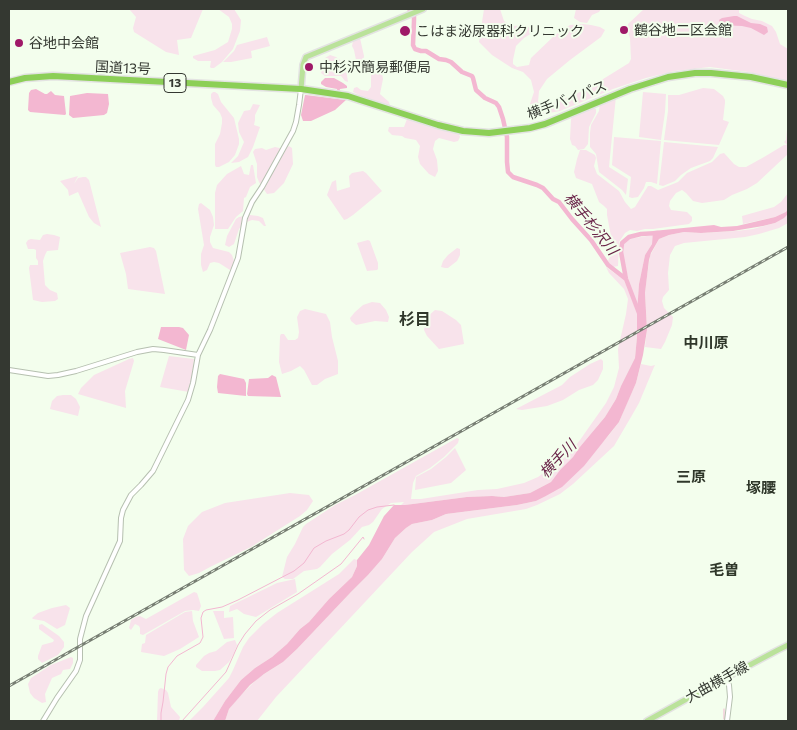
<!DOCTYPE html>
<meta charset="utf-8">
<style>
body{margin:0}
#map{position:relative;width:797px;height:730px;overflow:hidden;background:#f3feed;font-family:Commissioner,sans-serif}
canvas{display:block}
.frame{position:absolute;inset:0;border:10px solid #343831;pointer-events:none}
</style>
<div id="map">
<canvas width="797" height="730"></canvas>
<div class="frame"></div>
</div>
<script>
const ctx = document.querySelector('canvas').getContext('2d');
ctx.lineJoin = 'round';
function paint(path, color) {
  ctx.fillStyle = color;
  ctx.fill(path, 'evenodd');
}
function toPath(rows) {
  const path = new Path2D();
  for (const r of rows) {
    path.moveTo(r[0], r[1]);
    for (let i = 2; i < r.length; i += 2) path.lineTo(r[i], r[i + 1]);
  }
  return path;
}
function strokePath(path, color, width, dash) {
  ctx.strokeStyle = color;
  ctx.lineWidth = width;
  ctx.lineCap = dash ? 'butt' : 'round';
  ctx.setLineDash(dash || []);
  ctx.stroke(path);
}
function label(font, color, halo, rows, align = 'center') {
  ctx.font = font + ' Commissioner,"Noto Sans JP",sans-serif';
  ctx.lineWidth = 4;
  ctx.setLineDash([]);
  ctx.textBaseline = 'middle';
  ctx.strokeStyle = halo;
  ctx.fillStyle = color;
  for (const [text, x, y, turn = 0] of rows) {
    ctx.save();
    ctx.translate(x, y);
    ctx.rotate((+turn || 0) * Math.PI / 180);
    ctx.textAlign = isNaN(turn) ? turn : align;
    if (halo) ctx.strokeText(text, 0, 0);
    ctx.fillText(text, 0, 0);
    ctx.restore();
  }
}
const green = toPath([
 [129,9,203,9,191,38,177,40,179,55,166,52,134,32,133,28,136,17],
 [218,9,234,9,241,20,240,31,233,49,222,62,214,68,211,68,210,67,211,61,198,61,193,58,193,56,215,50,228,42,232,29,232,24,229,17],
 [484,9,500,9,504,21,512,26,526,25,531,29,532,33,524,38,516,46,513,60,513,64,517,67,529,65,531,58,555,35,570,25,583,24,591,25,600,27,605,30,601,37,570,60,547,79,539,91,538,102,547,106,587,89,629,63,631,59,630,38,627,30,628,24,644,9,739,9,739,13,745,16,752,19,762,21,772,26,776,32,780,44,788,49,788,81,748,72,710,67,675,71,646,78,613,89,560,111,549,113,543,116,535,110,530,104,534,92,531,80,523,72,512,68,492,55,479,42],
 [576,9,601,9,599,12,592,15,587,23,580,22,574,18],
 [267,37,270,46,251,51,252,58,231,62,223,62,234,51,237,45],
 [360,38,364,56,363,63,365,72,364,73,362,72,359,62,356,60,354,50,352,46,353,41,356,39],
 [330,55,336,57,343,62,346,69,348,82,345,81,341,76,325,76,321,73,325,58],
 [377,67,379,67,382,73,383,79,380,94,389,102,390,106,369,100,353,92,354,88,357,87,361,90,368,91,371,87,371,73],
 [703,88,714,89,723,96,725,100,725,103,723,120,729,122,719,145,664,140,668,111,668,95,679,95],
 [213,92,215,92,218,94,221,102,234,118,239,139,239,144,235,155,229,162,219,167,216,167,215,165,215,144,220,134,222,123,222,118,220,113,213,105,211,98,211,94],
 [643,92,666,94,665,112,661,140,639,137],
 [616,96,609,167,628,179,626,195,622,190,599,172,596,154,590,147,590,133,591,125,599,111,600,103],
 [253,104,260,105,255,115,255,120,254,125,260,127,253,147,248,157,239,162,231,163,238,156,244,142,239,132,238,123,244,111,250,110],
 [589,108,594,108,596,109,596,113,589,127,588,144,584,149,578,150,575,146,572,145,570,139,571,119,575,114],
 [788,112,788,154,757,183,747,189,732,195,724,200,702,203,693,201,686,193,682,190,676,193,670,201,669,206,671,210,687,212,692,217,692,221,689,224,653,229,645,229,637,231,630,230,625,233,619,242,618,266,613,267,610,265,608,261,613,247,607,215,607,209,604,206,599,202,592,184,576,178,574,172,577,159,580,150,586,150,595,155,596,158,594,166,597,174,619,191,625,202,631,209,635,207,648,186,651,186,658,190,678,182,687,173,712,162,720,154,724,153,734,164,739,167,746,167,764,157,784,145,787,145,784,142,786,140,788,120,787,113],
 [407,119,459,134,460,137,458,141,454,142,439,138,435,141,433,149,437,160,438,171,435,177,429,174,420,164,418,157,420,146,416,140,405,138,402,136,392,135,388,131,389,127,404,127],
 [614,137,661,141,657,184,651,182,646,182,644,188,638,197,632,198,629,197,631,177,612,165],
 [664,142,718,147,713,158,710,161,691,168,681,175,675,181,663,186,659,185],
 [289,146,292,148,293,164,284,183,274,193,267,194,259,182,257,177,257,164,253,152,255,149,262,148,266,150,275,147,284,149],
 [251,165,253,165,256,183,250,187,246,197,244,198,243,211,236,217,228,229,215,229,215,193,217,185,227,174,241,166,244,174,249,175],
 [363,171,366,173,382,191,353,215,347,219,344,220,327,195,332,182,336,180,337,191,350,187,349,176,352,173],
 [78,176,74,184,78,178,83,177,86,177,89,180,101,227,94,223,89,217,78,192,69,196,68,190,60,181],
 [788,193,788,209,787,212,775,217,743,224,742,216,774,207,781,202],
 [201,203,210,210,213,217,214,225,210,237,210,242,213,248,229,252,232,255,234,261,233,268,230,270,219,263,214,262,210,263,207,270,203,272,201,265,201,254,204,245,198,209,199,204],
 [788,214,788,223,779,228,759,234,745,237,684,243,675,246,670,255,668,273,669,290,663,297,662,301,664,308,673,317,672,325,665,342,661,349,645,347,647,330,645,293,647,276,650,256,659,239,669,235,684,232,701,233,736,231,753,229,775,223],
 [250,215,258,216,263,218,266,226,264,226,259,221,252,220,244,223,239,229,234,244,229,247,225,245,227,236,236,219,239,217],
 [47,234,54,235,60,237,58,250,47,251,45,255,43,261,45,285,50,290,57,293,58,299,55,301,42,302,33,300,29,268,30,265,38,265,38,261,36,258,36,250,34,249,28,249,26,243,28,240,31,239,40,240,43,235],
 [653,235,652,244,645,255,639,284,638,306,629,283,622,250,624,244,629,239],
 [368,240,370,241,378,263,378,269,377,270,367,271,357,243],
 [150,247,154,248,156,251,165,294,128,289,126,274,120,253],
 [457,248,460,249,460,255,457,261,448,268,445,268,441,267,443,261,448,255],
 [606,267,624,280,637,313,637,337,635,358,621,386,616,399,605,417,579,448,573,457,560,470,551,482,530,493,504,497,492,496,467,497,405,505,401,505,404,502,391,503,382,509,373,522,369,525,362,527,350,540,332,554,320,567,317,569,304,571,293,579,285,579,282,577,287,557,295,544,303,527,306,524,335,505,355,495,457,438,459,439,458,443,444,457,430,468,416,476,413,483,411,499,421,499,478,490,497,489,524,483,538,477,568,455,580,440,606,403,614,387,619,368,618,349,626,314,628,299,624,289,609,273],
 [372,302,380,303,386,310,389,317,388,322,375,321,356,325,351,321,350,318,355,312,363,305],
 [305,309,326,314,330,322,332,337,338,361,338,374,325,379,317,385,312,385,304,370,300,366,291,371,282,374,279,362,280,336,281,334,284,334,288,340,295,340,298,338,299,332,297,317,300,311],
 [435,310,442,311,456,320,461,325,464,344,439,349,427,336,424,330,427,317],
 [169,356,194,359,192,377,189,392,160,387],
 [133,358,134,361,125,391,126,408,78,394,81,388,94,375,129,359],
 [601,359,603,361,603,369,598,380,593,385,579,390,563,400,547,406,522,410,516,409,562,385,570,377,590,364],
 [641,364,651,366,655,365,654,367,639,403,631,417,614,446,573,484,560,494,537,505,526,509,467,519,434,532,412,552,276,697,257,721,225,721,229,709,238,698,258,678,283,662,297,649,351,592,368,575,382,559,395,538,406,528,412,524,432,520,446,514,517,505,536,501,544,497,598,447,609,435,619,422,627,403,636,383],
 [63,395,71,395,76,399,80,407,78,416,50,409,52,401,57,396],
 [455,448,466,470,451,483,415,490,416,477,431,469,446,457],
 [290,493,309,495,313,501,307,510,300,516,251,547,210,567,199,573,189,576,184,570,183,539,188,526,202,512,225,503],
 [354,559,357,560,357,566,352,577,329,599,309,622,300,629,287,644,272,657,255,668,241,680,225,701,213,721,189,721,203,707,229,678,233,670,243,647,249,638,263,624,277,613,339,574],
 [295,579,297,592,256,617,244,614,237,609,229,612,230,606,277,583],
 [194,592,197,593,199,599,201,606,199,611,193,610,185,611,143,635,140,634,140,628,139,626,135,624,131,630,129,628,131,620,136,617,140,616,146,619],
 [66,605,70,608,65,625,57,629,44,621,33,619,32,618,38,613,52,608],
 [192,611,193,621,199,637,180,649,164,656,141,652,142,644,145,643,146,635,185,612],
 [213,611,224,611,224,618,233,617,234,638,224,639],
 [42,624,59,636,64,642,64,647,58,655,42,663,38,659,38,656,42,645,53,642,54,640,39,629,39,625],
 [235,640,237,645,234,653,229,662,220,670,215,671,202,671,196,667,196,665,204,656,209,653,216,651,227,642],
 [71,657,73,658,73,663,70,669,63,670,61,674,52,678,45,694,46,702,42,703,34,698,30,693,28,684,31,678,51,665],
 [161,688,166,690,168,693,171,707,180,717,179,721,157,721,158,692,159,689]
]);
const water = toPath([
 [734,16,737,16,751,23,760,24,767,27,768,32,764,35,751,28,742,26,720,25,719,20,722,18],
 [325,78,334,78,343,83,347,86,347,88,340,89,339,92,337,92,337,89,326,87,321,84,321,82],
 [36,89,45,94,47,94,51,91,55,95,64,96,66,114,65,115,30,112,28,110,29,93,31,90],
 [87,93,108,94,109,104,107,113,104,115,73,118,69,115,70,96],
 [305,95,306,95,346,100,335,110,311,121,303,121,301,115],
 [788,209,788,214,784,218,775,223,763,226,733,231,701,233,684,232,669,235,659,239,651,253,649,260,645,293,647,330,643,355,636,383,619,422,584,466,562,487,544,497,536,501,517,505,446,514,432,520,412,524,406,528,395,538,382,559,368,575,351,592,297,649,283,662,264,674,250,685,229,709,225,721,213,721,225,701,241,680,255,668,272,657,287,644,300,629,309,622,329,599,352,577,357,566,357,560,369,545,384,516,394,505,405,505,467,497,492,496,504,497,530,493,551,482,560,470,573,457,579,448,605,417,616,399,621,386,635,358,637,337,637,313,639,284,645,255,652,244,653,231,714,225,721,227,737,226,775,217,786,212],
 [161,327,179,327,183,328,189,335,186,350,158,339],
 [220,374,244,379,246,383,246,396,218,393,217,387,218,376],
 [272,375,276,377,281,397,248,396,247,394,249,379,268,378]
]);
const stream = toPath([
 [724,709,724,719],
 [161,721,161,713,163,702,166,674,168,667,177,656,200,643,203,637,201,618,203,612,206,610,222,607,238,600,294,571,304,563,314,548,326,541,344,534,349,530,359,517,368,510,377,507,394,505],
 [182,721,226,672,238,645,245,634,256,621,270,610,298,594,341,564,363,537,364,539]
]);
const river = toPath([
 [409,9,410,10],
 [412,13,414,16,414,21,413,45,415,49,421,51,426,51,439,59,446,60,451,62,462,72,472,76,473,78,476,90,485,98,496,103,499,107,503,119,507,137,507,162,508,172,513,177,537,185,543,188,553,199,559,202,572,219,591,240,608,265,626,279],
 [639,313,626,279,621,252,622,243,629,237,641,234,658,233]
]);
const minor = toPath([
 [9,370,48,376,58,375,76,371,137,352,153,349,164,350,198,355],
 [726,677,729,685,730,697,727,721],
 [43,721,57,698,76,671,80,660,80,639,86,616,120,541,121,518,123,510,131,495,141,485,153,471,188,400,193,383,198,355,210,330,238,258,245,218,252,202,262,187,293,131,296,122,299,105,301,89]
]);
const major = toPath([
 [301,89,303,65,306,57,423,9],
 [647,721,712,685,778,650,788,645]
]);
const highway = toPath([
 [9,82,25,78,53,76,301,89,348,96,360,100,438,125,463,131,489,133,530,128,545,124,630,89,668,77,695,73,711,73,751,77,788,85]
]);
const rail = toPath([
 [9,686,788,247]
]);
const markers = [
 [624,30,5,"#9f1968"],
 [405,31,6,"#9f1968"],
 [19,43,5,"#9f1968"],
 [309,67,5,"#9f1968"]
];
const shields = [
 [175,83,22]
];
const shieldNames = [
 ["13",175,83]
];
const poiNames = [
 ["鶴谷地二区会館",634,30],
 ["こはま泌尿器科クリニック",416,31],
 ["谷地中会館",29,43],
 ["中杉沢簡易郵便局",319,67]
];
const streetNames = [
 ["国道13号",123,68,3],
 ["横手バイパス",567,100,-21],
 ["大曲横手線",717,682,-29]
];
const waterNames = [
 ["横手杉沢川",591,224,51],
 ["横手川",558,459,-46]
];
const neighbourhoodNames = [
 ["中川原",706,343],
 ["三原",691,477],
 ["塚腰",761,488],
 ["毛曽",724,570]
];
const quarterNames = [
 ["杉目",415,320]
];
paint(green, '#f8e3eb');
paint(water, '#f3b7d1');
strokePath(stream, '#f3b7d1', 1);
strokePath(river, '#f3b7d1', 4.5);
strokePath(minor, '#b6c0b0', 6);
strokePath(major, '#e3e3e2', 8);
strokePath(highway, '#e3e3e2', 9);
strokePath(minor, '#fff', 4);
strokePath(major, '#bae29a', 5);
strokePath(highway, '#8ccf57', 6);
strokePath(rail, '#777e73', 3);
strokePath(rail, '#f3feed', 1, [4]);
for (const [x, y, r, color] of markers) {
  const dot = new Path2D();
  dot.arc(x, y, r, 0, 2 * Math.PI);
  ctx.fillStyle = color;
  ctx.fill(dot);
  strokePath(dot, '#f3feed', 2);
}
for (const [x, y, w] of shields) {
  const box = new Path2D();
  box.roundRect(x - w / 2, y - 9.5, w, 19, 4);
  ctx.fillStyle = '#f3feed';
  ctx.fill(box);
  strokePath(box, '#343831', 1);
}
label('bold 12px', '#343831', null, shieldNames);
label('14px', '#343831', '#f3feed', poiNames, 'left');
label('14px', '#343831', '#f3feed', streetNames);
label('italic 15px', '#6a2549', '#f3feed', waterNames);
label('bold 15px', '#2f372a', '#f3feed', neighbourhoodNames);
label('bold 16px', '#2f372a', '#f3feed', quarterNames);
</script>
